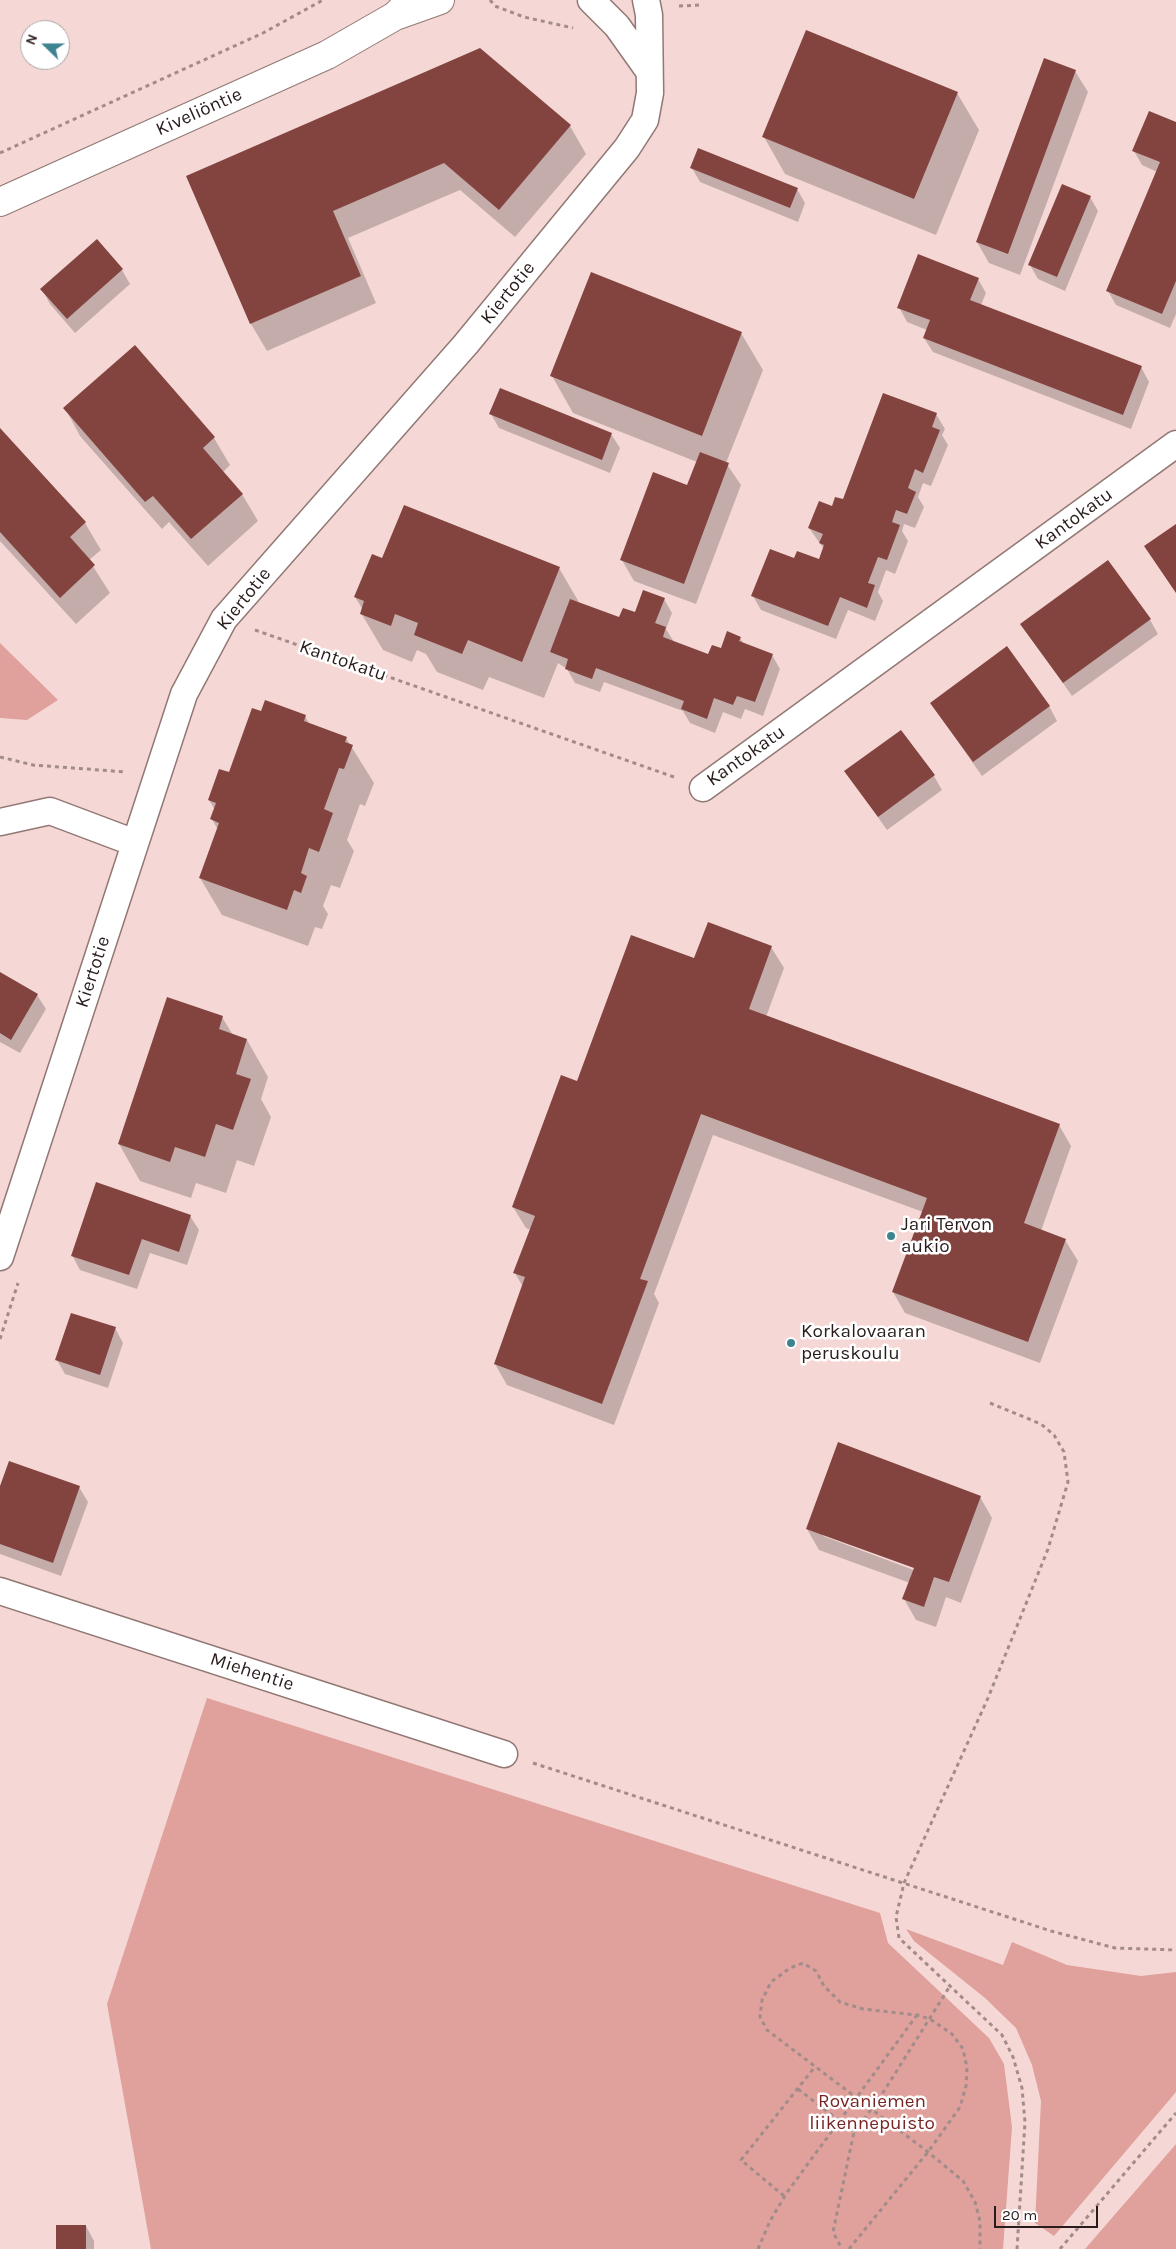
<!DOCTYPE html>
<meta charset="utf-8">
<style>
body{margin:0}
#map{position:relative;width:1176px;height:2249px;overflow:hidden;background:#f5d8d5;font-family:Karla,sans-serif}
canvas{display:block}
.north{position:absolute;left:20px;top:20px;width:50px;height:50px;box-sizing:border-box;background:#fff;border:1px solid #a9a5a4;border-radius:50%;rotate:292deg;font-size:14px;font-weight:700;line-height:20px;text-align:center;color:#281d1c}
.north::after{content:'';display:block;margin:auto;width:18px;height:22px;background:#3e8490;clip-path:polygon(50% 0,100% 100%,50% 72%,0 100%)}
.scale{position:absolute;left:994px;top:2206px;width:104px;height:22px;box-sizing:border-box;border:2px solid #281d1c;border-top:0;padding-left:6px;font-size:15px;line-height:18px;white-space:nowrap;color:#281d1c;-webkit-text-stroke:4px #fff;paint-order:stroke}
</style>
<div id="map">
<canvas width="1176" height="2249"></canvas>
<div class="north">N</div>
<div class="scale">20 m</div>
</div>
<script>
const ctx = document.querySelector('canvas').getContext('2d');
ctx.lineJoin = 'round';
function paint(path, color) {
  ctx.fillStyle = color;
  ctx.fill(path, 'evenodd');
}
function toPath(rows) {
  const path = new Path2D();
  for (const r of rows) {
    path.moveTo(r[0], r[1]);
    for (let i = 2; i < r.length; i += 2) path.lineTo(r[i], r[i + 1]);
  }
  return path;
}
function strokePath(path, color, width, dash) {
  ctx.strokeStyle = color;
  ctx.lineWidth = width;
  ctx.lineCap = dash ? 'butt' : 'round';
  ctx.setLineDash(dash || []);
  ctx.stroke(path);
}
function label(font, color, halo, rows, align = 'center') {
  ctx.font = font + ' Karla,sans-serif';
  ctx.lineWidth = 5;
  ctx.setLineDash([]);
  ctx.textBaseline = 'middle';
  ctx.strokeStyle = halo;
  ctx.fillStyle = color;
  for (const [text, x, y, turn = 0] of rows) {
    ctx.save();
    ctx.translate(x, y);
    ctx.rotate((+turn || 0) * Math.PI / 180);
    ctx.textAlign = isNaN(turn) ? turn : align;
    if (halo) ctx.strokeText(text, 0, 0);
    ctx.fillText(text, 0, 0);
    ctx.restore();
  }
}
const green = toPath([
 [0,643,58,700,27,720,0,718],
 [207,1698,880,1913,888,1943,989,2038,1004,2064,1012,2127,1003,2249,151,2249,107,2004],
 [906,1929,1003,1965,1012,1942,1067,1965,1141,1976,1176,1972,1176,2092,1054,2236,1035,2223,1041,2101,1032,2065,1016,2028,985,1998,914,1941],
 [1176,2144,1176,2249,1085,2249]
]);
const shadow = toPath([
 [480,50,570,126,586,154,515,237,460,190,348,238,376,303,267,351,251,324,188,176],
 [1075,71,1088,92,1020,275,989,263,977,242],
 [957,93,979,130,936,235,785,174,764,137],
 [1176,123,1176,314,1170,328,1116,305,1108,291,1157,172,1142,165,1134,151],
 [692,168,797,189,805,203,798,222,700,182],
 [1090,197,1098,211,1065,291,1038,279,1030,265],
 [97,241,122,270,130,284,75,333,50,304,42,289],
 [978,279,986,293,981,305,1141,367,1149,382,1131,429,933,352,924,338,927,330,907,322,899,307],
 [741,333,763,370,726,463,741,485,696,604,634,581,622,560,688,486,697,462,573,413,552,376],
 [134,347,214,438,230,465,223,472,242,494,258,521,208,566,169,522,162,529,80,436,65,408],
 [491,414,611,434,620,448,610,473,499,428],
 [936,414,945,429,942,435,948,445,931,486,923,483,918,497,924,507,915,528,904,524,902,531,908,541,895,574,886,570,878,592,883,601,875,621,848,610,836,639,761,610,753,596,794,560,819,561,824,549,809,528,844,501],
 [0,430,85,523,101,550,89,560,110,593,76,624,0,541],
 [383,560,559,568,580,604,620,619,664,599,672,613,666,629,674,642,709,656,740,638,744,644,772,655,780,669,763,716,745,709,741,719,723,712,715,733,690,723,683,711,604,682,600,692,575,683,567,669,558,663,544,698,489,677,483,690,437,672,426,654,417,650,412,662,383,650,361,613,363,610,355,597],
 [1150,620,1158,634,1072,696,1022,624],
 [931,703,1049,706,1057,721,982,776],
 [262,713,305,716,310,725,346,738,374,783,365,806,360,804,347,840,354,851,340,888,331,885,323,906,328,914,322,929,315,927,308,946,222,915,200,878,218,830,212,819,215,810,209,800,229,774],
 [846,772,934,776,942,790,887,830],
 [771,947,784,968,766,1017,1059,1125,1071,1146,1041,1231,1065,1240,1078,1261,1040,1363,905,1313,893,1292,923,1212,713,1135,654,1294,659,1303,614,1425,507,1385,495,1364,523,1287,515,1273,531,1230,526,1228,513,1207,578,1083,695,959],
 [0,973,37,995,46,1009,20,1053,0,1042],
 [222,1017,233,1035,247,1040,268,1077,261,1099,271,1117,254,1166,237,1160,226,1193,196,1183,191,1198,140,1181,119,1144],
 [190,1216,199,1230,187,1265,150,1253,137,1289,80,1270,72,1255],
 [115,1328,123,1343,108,1388,65,1374,57,1360],
 [79,1487,88,1502,61,1576,0,1554,0,1490],
 [980,1497,992,1518,961,1603,946,1597,936,1627,916,1620,904,1599,910,1583,819,1550,807,1529],
 [823,1534,920,1569,919,1572,823,1536],
 [86,2226,94,2241,94,2249,57,2249]
]);
const building = toPath([
 [806,30,958,92,914,199,762,137],
 [480,48,571,125,499,210,444,163,333,211,361,276,250,324,186,176],
 [1044,58,1076,70,1008,254,976,242],
 [1149,111,1176,122,1176,281,1162,314,1106,291,1160,162,1132,151],
 [698,148,798,188,790,208,690,168],
 [1062,184,1091,196,1057,277,1028,265],
 [97,239,123,269,67,319,40,289],
 [918,254,979,278,970,300,1142,366,1123,415,923,338,930,320,897,308],
 [591,272,742,332,702,436,550,376],
 [135,345,215,437,203,448,243,494,191,539,153,496,145,502,63,408],
 [500,388,612,433,602,460,489,414],
 [883,393,937,413,932,427,940,430,923,473,915,469,908,488,916,492,907,514,896,510,892,522,900,525,887,560,878,557,868,583,875,585,867,608,840,597,828,626,751,596,770,549,794,558,797,551,819,559,824,545,819,543,823,534,808,528,819,501,832,506,835,497,843,499],
 [0,428,86,522,70,537,95,565,60,598,0,532],
 [700,452,729,463,684,584,620,560,653,472,687,485],
 [404,505,560,567,522,662,468,640,462,654,414,635,418,623,395,614,391,626,360,614,364,601,354,597,372,554,382,558],
 [1176,524,1176,593,1144,546],
 [1108,560,1151,619,1063,683,1020,624],
 [643,590,665,598,655,623,666,627,663,637,708,654,712,645,721,648,727,631,741,637,739,641,773,654,755,702,737,696,733,705,714,698,707,719,681,709,684,701,596,668,592,679,565,669,568,659,550,652,570,599,619,617,623,608,635,612],
 [1007,646,1050,706,973,762,930,703],
 [265,700,306,715,304,721,347,737,345,742,353,745,344,769,339,768,324,809,333,813,319,852,309,848,301,873,307,876,301,893,294,890,287,910,199,878,219,823,210,819,216,803,208,800,219,769,229,772,252,708,261,711],
 [901,730,935,775,878,817,844,771],
 [708,922,772,946,749,1009,1060,1124,1024,1223,1066,1239,1028,1342,892,1292,927,1198,701,1114,640,1279,648,1281,602,1404,494,1364,525,1277,513,1273,535,1216,512,1207,561,1075,577,1081,631,935,694,958],
 [0,972,38,994,11,1040,0,1033],
 [167,997,223,1016,219,1029,247,1039,236,1074,251,1079,233,1130,216,1124,205,1157,175,1147,170,1162,118,1144],
 [96,1182,191,1215,179,1252,142,1239,129,1275,71,1256],
 [71,1313,116,1327,100,1375,55,1360],
 [838,1442,981,1496,949,1582,934,1577,924,1607,902,1599,914,1568,806,1529],
 [9,1461,80,1486,53,1563,0,1544,0,1486],
 [56,2225,86,2225,86,2249,56,2249]
]);
const path = toPath([
 [490,0,495,6,524,17,573,28],
 [679,6,701,5],
 [0,153,263,33,323,0],
 [255,630,674,777],
 [0,757,33,765,126,772],
 [0,1339,18,1283],
 [990,1403,1041,1424,1054,1435,1064,1452,1068,1482,1048,1549,988,1698,904,1883,896,1917,899,1938,1002,2035,1013,2057,1022,2088,1025,2122,1017,2249],
 [533,1763,1051,1931,1115,1948,1176,1950],
 [798,2089,854,2132,833,2232,842,2249],
 [854,2132,879,2099,950,1986],
 [784,2196,741,2160,814,2068],
 [758,2249,770,2221,788,2191,917,2015],
 [849,2249,928,2152,960,2107,966,2086,967,2068,963,2049,952,2034,930,2019,917,2015,863,2009,840,2002,824,1986,816,1971,803,1963,790,1968,771,1982,762,2000,760,2017,767,2030,928,2152,963,2181,975,2202,980,2221,980,2249],
 [1060,2249,1176,2113]
]);
const street = toPath([
 [591,0,617,26,649,71],
 [703,788,1176,444],
 [0,822,50,811,135,843],
 [0,1257,184,694,224,619,466,344,627,148,645,120,650,93,649,15,646,0],
 [0,1591,504,1754]
]);
const secondary = toPath([
 [395,16,440,0],
 [0,202,327,55,395,16,411,0]
]);
const markers = [
 [891,1236,5,"#3e8490"],
 [791,1343,5,"#3e8490"]
];
const streetNames = [
 ["Kiveliöntie",199,112,-24],
 ["Kiertotie",508,293,-51],
 ["Kantokatu",1074,519,-36],
 ["Kiertotie",244,599,-51],
 ["Kantokatu",343,661,19],
 ["Kantokatu",746,756,-35],
 ["Kiertotie",93,972,-72],
 ["Miehentie",252,1672,18]
];
const poiNames = [
 ["Jari Tervon",901,1225],
 ["aukio",901,1247],
 ["Korkalovaaran",801,1332],
 ["peruskoulu",801,1354]
];
const parkNames = [
 ["Rovaniemen",872,2102],
 ["liikennepuisto",872,2124]
];
paint(green, '#e0a09b');
paint(shadow, '#0003');
paint(building, '#83443f');
strokePath(street, '#927875', 29);
strokePath(secondary, '#927875', 30);
strokePath(path, '#a28c8a', 3, [4, 4]);
strokePath(street, '#fff', 26);
strokePath(secondary, '#fff', 28);
for (const [x, y, r, color] of markers) {
  const dot = new Path2D();
  dot.arc(x, y, r, 0, 2 * Math.PI);
  ctx.fillStyle = color;
  ctx.fill(dot);
  strokePath(dot, '#fff', 2);
}
label('19px', '#281d1c', '#fff', streetNames);
label('19px', '#281d1c', '#fff', poiNames, 'left');
label('19px', '#792524', '#fff', parkNames);
</script>
